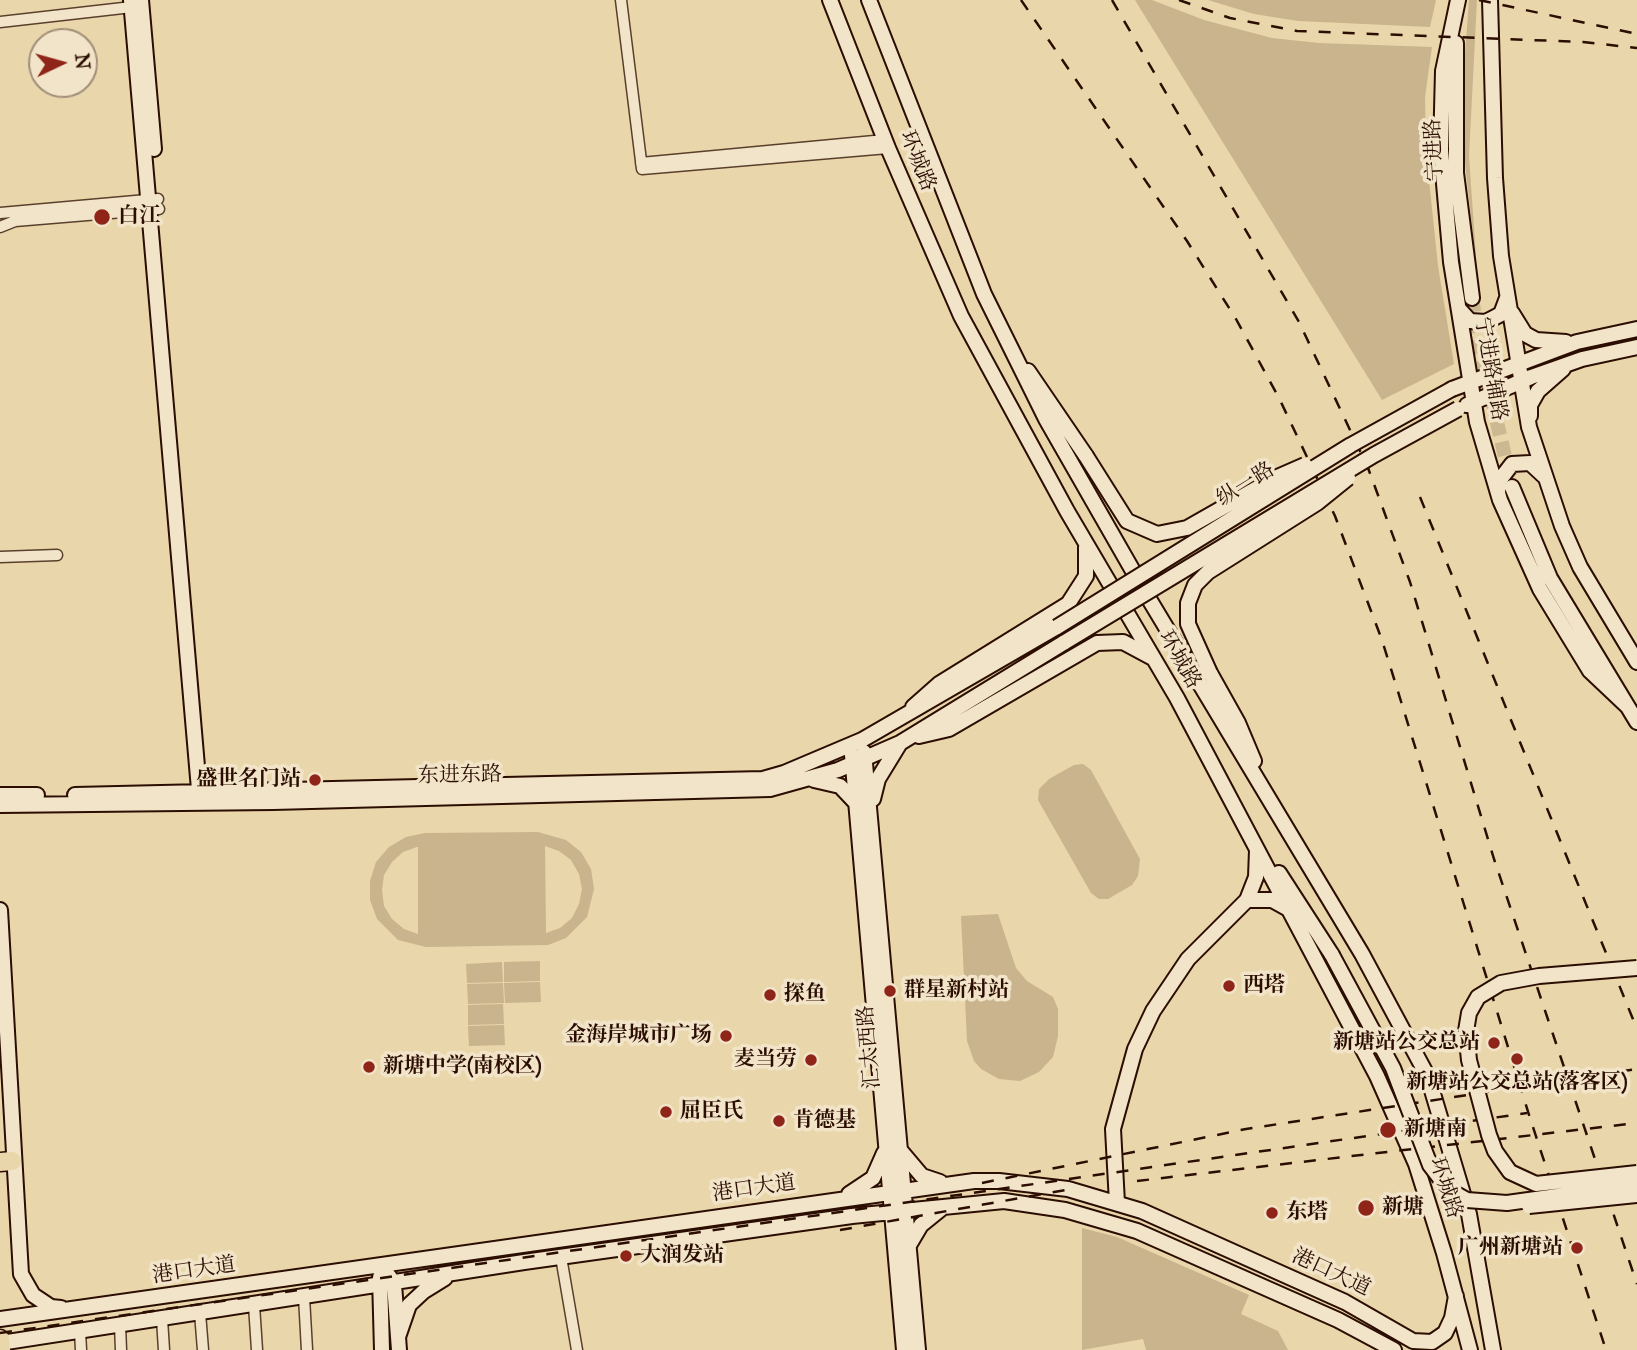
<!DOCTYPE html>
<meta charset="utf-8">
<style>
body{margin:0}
#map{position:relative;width:1637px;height:1350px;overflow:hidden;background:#e9d6aa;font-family:"IM FELL Great Primer",serif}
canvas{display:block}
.north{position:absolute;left:28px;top:28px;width:70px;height:70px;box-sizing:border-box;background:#f1e4c8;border:2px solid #a28e79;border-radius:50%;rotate:85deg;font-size:19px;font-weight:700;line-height:28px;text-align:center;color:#2b0d02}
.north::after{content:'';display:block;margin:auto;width:24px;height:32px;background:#8f2418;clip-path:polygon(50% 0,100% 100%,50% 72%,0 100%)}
</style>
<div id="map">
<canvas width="1637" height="1350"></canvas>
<div class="north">N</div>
</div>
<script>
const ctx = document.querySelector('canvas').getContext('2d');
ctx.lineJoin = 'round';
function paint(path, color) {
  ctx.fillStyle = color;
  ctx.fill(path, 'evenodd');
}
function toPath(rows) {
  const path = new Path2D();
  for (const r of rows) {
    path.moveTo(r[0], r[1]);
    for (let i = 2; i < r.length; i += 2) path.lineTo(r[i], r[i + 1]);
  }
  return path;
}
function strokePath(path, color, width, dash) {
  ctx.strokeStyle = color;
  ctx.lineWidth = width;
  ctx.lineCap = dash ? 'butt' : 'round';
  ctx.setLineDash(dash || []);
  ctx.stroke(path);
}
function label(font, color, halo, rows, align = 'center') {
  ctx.font = font + ' "IM FELL Great Primer","Noto Serif SC",serif';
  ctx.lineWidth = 7;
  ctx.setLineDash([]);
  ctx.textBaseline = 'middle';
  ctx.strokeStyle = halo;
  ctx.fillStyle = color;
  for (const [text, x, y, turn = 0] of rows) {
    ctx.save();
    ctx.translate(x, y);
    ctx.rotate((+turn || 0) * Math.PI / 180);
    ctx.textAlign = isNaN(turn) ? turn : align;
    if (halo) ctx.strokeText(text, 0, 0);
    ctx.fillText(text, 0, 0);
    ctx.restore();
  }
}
const green = toPath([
 [1135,0,1152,0,1204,20,1272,38,1319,43,1432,47,1425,97,1426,151,1438,266,1454,364,1382,400],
 [1208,0,1436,0,1430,27,1298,21,1254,14],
 [1469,0,1477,0,1469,156,1477,271,1463,145,1463,81],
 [1083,764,1091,770,1140,859,1138,876,1132,885,1108,899,1099,899,1091,893,1038,800,1039,789,1049,779,1074,765],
 [425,833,538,832,566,840,581,852,591,869,594,889,587,917,566,938,548,945,426,947,398,940,377,919,370,900,370,881,376,862,389,847,406,837],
 [545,846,559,851,571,860,579,874,582,889,579,904,572,918,560,928,546,933],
 [417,847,418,847,418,934,404,929,392,919,384,906,382,890,384,875,392,862,403,852],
 [998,914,1016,968,1027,981,1053,997,1058,1009,1058,1036,1053,1057,1039,1072,1020,1081,999,1079,981,1069,974,1061,967,1041,961,916],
 [540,961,540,981,504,982,504,962],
 [502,962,503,982,467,983,466,964],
 [540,982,541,1002,505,1003,504,983],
 [503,983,504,1003,468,1004,467,984],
 [503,1004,504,1024,468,1025,468,1005],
 [504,1025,505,1045,469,1046,468,1026],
 [1082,1228,1117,1237,1249,1295,1241,1314,1278,1331,1288,1350,1146,1350,1143,1339,1082,1350]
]);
const secondaryTunnel = toPath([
 [1472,298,1481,353,1512,487]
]);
const street = toPath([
 [621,0,642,169,888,148],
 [0,22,132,7],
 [641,163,885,140],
 [0,213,158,199],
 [0,227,15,221,159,209],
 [0,557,57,555],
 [561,1257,577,1350],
 [304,1297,307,1350],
 [254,1305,257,1350],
 [200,1313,203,1350],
 [162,1319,164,1350],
 [120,1325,121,1350],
 [80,1331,81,1350]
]);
const secondary = toPath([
 [131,0,200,801],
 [141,0,154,149],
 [830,0,888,148,961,316,1067,511,1177,698,1377,1076,1416,1164,1444,1253,1470,1350],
 [869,0,984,294,1046,419,1149,599,1362,954,1428,1077,1469,1214,1493,1350],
 [1458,0,1443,71,1441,150,1451,262,1477,422,1500,500,1540,589,1590,671,1627,706],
 [1490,0,1495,178,1501,256,1529,427,1562,526,1580,567,1637,662],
 [1456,43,1456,173,1472,298],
 [1459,309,1470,321,1486,322,1501,314,1507,298],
 [1512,313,1525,334,1536,340,1566,342],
 [1028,371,1086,456],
 [1452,389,1577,342,1637,329],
 [1467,405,1531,377,1582,359,1637,347],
 [1530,416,1530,405,1538,391,1563,369],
 [1512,487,1550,578,1637,722],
 [1498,492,1499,481,1512,464,1530,463,1544,476],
 [1210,673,1238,723,1254,761],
 [913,707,939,684,1068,604,1086,576,1086,547],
 [919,736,949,729,1097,643,1123,642,1151,657],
 [864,752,918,1350],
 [852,755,904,1350],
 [814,780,840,786,857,804],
 [0,795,37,795],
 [75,795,763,779,784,773,862,740,1057,627],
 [873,799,878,779,900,743],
 [0,805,273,802,770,789,838,770,900,743,1065,642],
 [1279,873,1332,955],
 [1247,900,1272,900,1290,910],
 [0,910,21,1274,33,1295,51,1307,61,1308],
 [900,1150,922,1176,940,1182],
 [849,1194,873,1178,884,1153],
 [1117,1203,1113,1129,1135,1049,1153,1011,1188,959,1247,900,1256,877,1257,850],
 [908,1247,921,1225,942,1208],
 [389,1276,394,1284,399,1350],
 [380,1277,382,1350],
 [0,1319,974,1181,999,1181,1068,1189,1142,1211,1345,1302,1413,1341,1432,1342,1445,1333,1452,1318,1456,1296],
 [398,1337,409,1305,424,1291,445,1278],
 [0,1343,524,1262,852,1216,1004,1201,1065,1210,1137,1231,1338,1320,1394,1350]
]);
const highway = toPath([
 [0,1162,12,1161],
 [0,1339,1,1350]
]);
const rail = toPath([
 [1021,0,1187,241,1236,319,1279,398,1335,516,1382,640,1530,1118,1606,1350],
 [1112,0,1299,322,1368,468,1410,582,1494,859,1637,1284],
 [1179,0,1230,18,1297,31,1583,42,1637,48],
 [1479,0,1637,34],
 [1420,497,1637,1029],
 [1137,1181,1637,1123],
 [982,1183,1246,1129,1637,1069],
 [840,1230,1071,1189],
 [0,1333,1527,1113]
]);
const secondaryBridge = toPath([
 [1086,456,1127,521,1157,534,1187,528,1273,479,1305,465],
 [1057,627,1351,445,1452,389],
 [1065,642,1374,455,1458,409],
 [1210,673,1188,624,1188,603,1195,585,1208,572,1317,503,1348,478],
 [1332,955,1393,1068,1430,1165,1449,1190,1467,1200,1507,1203,1637,1185],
 [1637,968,1539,976,1501,983,1478,997,1469,1013,1466,1031,1469,1060,1489,1135,1495,1151,1510,1172,1536,1184,1637,1173],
 [1529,1206,1637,1195]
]);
const markers = [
 [102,217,9,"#8f2418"],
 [315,780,7,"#8f2418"],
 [1229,986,7,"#8f2418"],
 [890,991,7,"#8f2418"],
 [770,995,7,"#8f2418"],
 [726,1036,7,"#8f2418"],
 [1494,1043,7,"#8f2418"],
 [1517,1059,7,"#8f2418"],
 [811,1060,7,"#8f2418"],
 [369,1067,7,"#8f2418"],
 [666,1112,7,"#8f2418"],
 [779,1121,7,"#8f2418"],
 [1388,1130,9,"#8f2418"],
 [1366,1208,9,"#8f2418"],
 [1272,1213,7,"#8f2418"],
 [1577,1248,7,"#8f2418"],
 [626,1256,7,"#8f2418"]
];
const streetNames = [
 ["宁进路",1435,150,-93],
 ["环城路",917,161,68],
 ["宁进路辅路",1490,369,80],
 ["纵一路",1246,485,-32],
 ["环城路",1179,660,60],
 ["东进东路",460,776,-1],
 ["汇太西路",870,1047,-95],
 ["环城路",1445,1188,72],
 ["港口大道",754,1189,-8],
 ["港口大道",194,1271,-8],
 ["港口大道",1331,1273,25]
];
const poiNames = [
 ["白江",118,217],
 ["盛世名门站",301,780,"right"],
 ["西塔",1243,986],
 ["群星新村站",904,991],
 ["探鱼",784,995],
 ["金海岸城市广场",712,1036,"right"],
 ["新塘站公交总站",1480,1043,"right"],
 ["麦当劳",797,1060,"right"],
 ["新塘中学(南校区)",383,1067],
 ["新塘站公交总站(落客区)",1517,1083,"center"],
 ["屈臣氏",680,1112],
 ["肯德基",793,1121],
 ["新塘南",1404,1130],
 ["新塘",1382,1208],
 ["东塔",1286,1213],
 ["广州新塘站",1563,1248,"right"],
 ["大润发站",640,1256]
];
paint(green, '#c9b48d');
strokePath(secondaryTunnel, '#ccb891', 14, [14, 7]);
strokePath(street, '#5a3f2c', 13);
strokePath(secondary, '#2b0d02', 18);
strokePath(highway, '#2b0d02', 21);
strokePath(street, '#f1e4c8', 10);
strokePath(secondary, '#f1e4c8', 14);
strokePath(highway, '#e9d6aa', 18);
strokePath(rail, '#2b0d02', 2.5, [12, 12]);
strokePath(secondaryBridge, '#2b0d02', 18, []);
strokePath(secondaryBridge, '#f1e4c8', 14);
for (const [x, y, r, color] of markers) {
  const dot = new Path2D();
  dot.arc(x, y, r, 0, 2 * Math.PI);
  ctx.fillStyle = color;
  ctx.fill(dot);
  strokePath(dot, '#f1e4c8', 2.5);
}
label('21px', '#2b0d02', '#f1e4c8', streetNames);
label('bold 21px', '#2b0d02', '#f1e4c8', poiNames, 'left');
</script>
